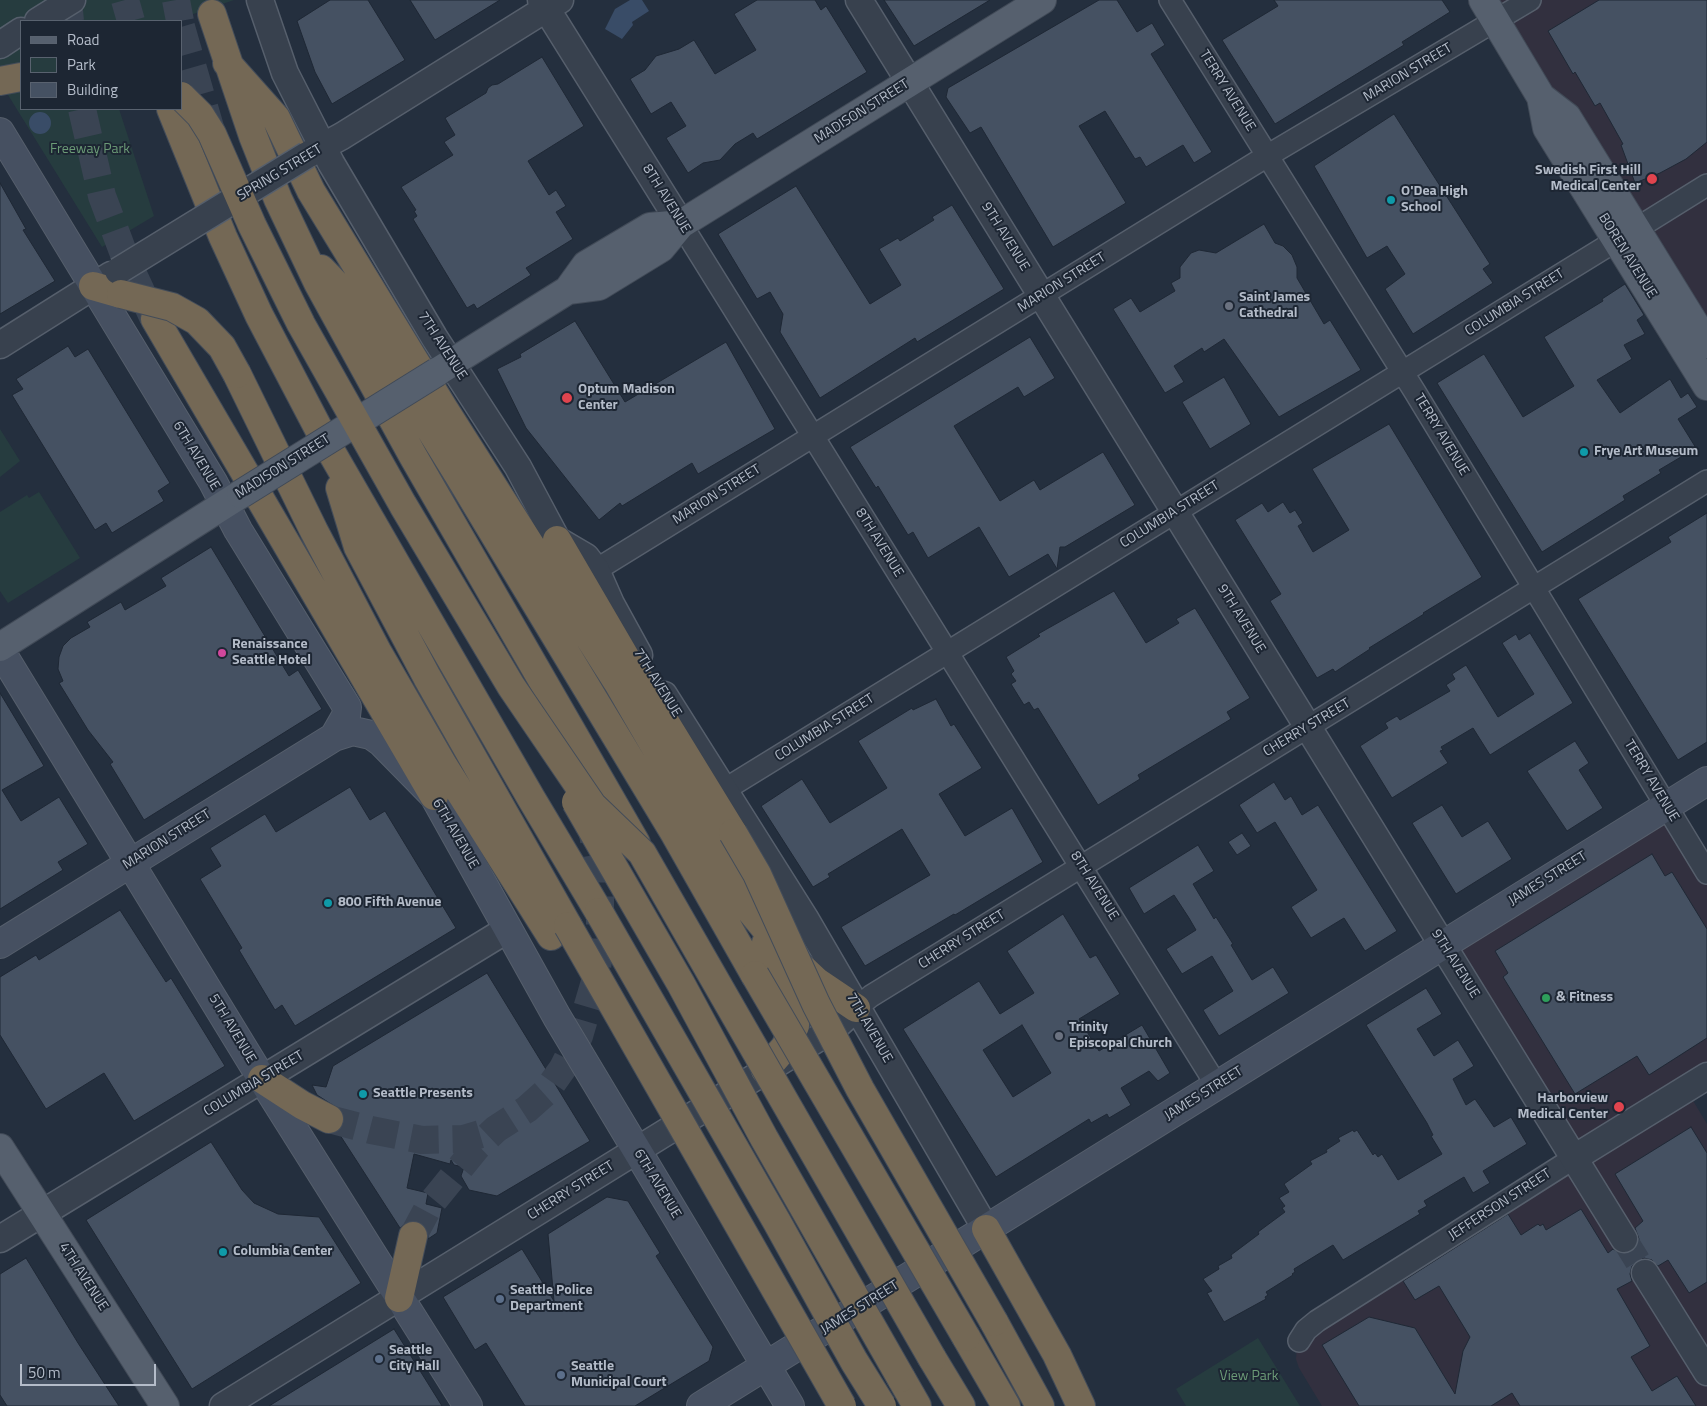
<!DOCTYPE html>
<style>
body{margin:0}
#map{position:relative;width:1707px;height:1406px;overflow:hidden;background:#242f3e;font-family:"Titillium Web",sans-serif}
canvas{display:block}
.legend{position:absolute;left:20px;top:20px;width:162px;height:90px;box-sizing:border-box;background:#1d2633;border:1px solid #59626f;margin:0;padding:6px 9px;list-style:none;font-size:15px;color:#b4bcc9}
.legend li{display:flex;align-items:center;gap:10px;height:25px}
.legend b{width:25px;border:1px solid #59626f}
.scale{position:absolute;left:20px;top:1364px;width:136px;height:22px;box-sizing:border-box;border:2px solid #b4bcc9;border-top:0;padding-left:6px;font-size:15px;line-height:18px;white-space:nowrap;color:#b4bcc9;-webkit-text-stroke:4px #1d2633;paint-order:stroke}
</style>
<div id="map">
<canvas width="1707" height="1406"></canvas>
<ul class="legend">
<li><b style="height:6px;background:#56606e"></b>Road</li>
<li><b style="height:14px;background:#263c3f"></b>Park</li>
<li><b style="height:14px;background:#455162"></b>Building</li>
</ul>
<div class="scale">50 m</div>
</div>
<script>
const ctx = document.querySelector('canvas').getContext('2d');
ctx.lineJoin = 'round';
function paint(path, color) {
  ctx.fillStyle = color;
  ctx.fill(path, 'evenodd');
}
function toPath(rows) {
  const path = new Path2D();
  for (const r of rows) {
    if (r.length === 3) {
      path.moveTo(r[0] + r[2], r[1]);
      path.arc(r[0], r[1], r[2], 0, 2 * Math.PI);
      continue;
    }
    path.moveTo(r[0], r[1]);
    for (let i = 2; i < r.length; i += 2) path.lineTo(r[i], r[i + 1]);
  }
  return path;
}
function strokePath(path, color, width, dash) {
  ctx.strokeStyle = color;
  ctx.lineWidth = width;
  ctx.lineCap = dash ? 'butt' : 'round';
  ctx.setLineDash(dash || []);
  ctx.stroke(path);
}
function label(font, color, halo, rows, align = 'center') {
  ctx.font = font + ' "Titillium Web",sans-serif';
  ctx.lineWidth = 4;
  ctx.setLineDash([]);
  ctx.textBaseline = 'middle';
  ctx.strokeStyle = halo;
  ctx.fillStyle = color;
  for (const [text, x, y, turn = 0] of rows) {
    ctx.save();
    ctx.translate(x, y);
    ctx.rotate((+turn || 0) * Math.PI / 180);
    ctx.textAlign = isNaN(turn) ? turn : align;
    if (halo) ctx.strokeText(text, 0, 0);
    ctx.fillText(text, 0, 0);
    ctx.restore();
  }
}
const medical = toPath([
 [1486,0,1707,0,1707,358],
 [1666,807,1707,873,1707,1076,1686,1089,1707,1124,1707,1406,1322,1406,1299,1368,1296,1359,1297,1347,1574,1158,1442,944]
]);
const green = toPath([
 [0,0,234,0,173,21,21,21,21,109,119,109,154,216,102,247,0,82],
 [0,429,20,461,0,477],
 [39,492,80,558,8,603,0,591,0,512,27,495,29,498],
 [1258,1338,1300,1406,1186,1406,1176,1389]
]);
const water = toPath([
 [630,0,642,0,649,11,632,22,633,25,622,39,605,29,615,9],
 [40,123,11]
]);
const building = toPath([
 [330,0,368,0,405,60,332,104,315,72,297,21,330,0],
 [410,0,500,0,435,40,410,0],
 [757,0,815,0,821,10,826,6,867,72,757,139,753,133,735,144,720,160,703,163,688,173,666,138,686,126,671,102,651,114,630,79,645,70,656,56,679,49,694,40,715,74,756,50,734,14,757,0],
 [884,0,990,0,914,46,884,0],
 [1099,0,1117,0,1137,32,1152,23,1165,45,1151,54,1212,152,1194,163,1183,145,1146,167,1140,157,1135,159,1105,111,1079,126,1126,203,1053,247,981,127,970,133,946,97,948,88,1099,0],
 [1274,0,1442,0,1450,12,1402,42,1404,45,1275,124,1222,40,1278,6,1274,0],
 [1599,0,1707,0,1707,142,1686,159,1660,173,1635,183,1621,145,1623,144,1600,103,1595,106,1575,72,1573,74,1548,31,1599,0],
 [542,57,584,126,528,161,549,195,556,190,566,206,556,212,573,239,526,268,531,275,477,309,474,304,467,308,413,219,417,216,414,211,416,210,401,187,453,155,444,142,455,135,445,118,486,93,488,88,492,85,498,84,542,57],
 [1394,114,1490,264,1483,269,1493,283,1413,334,1385,289,1405,274,1387,246,1367,258,1314,166,1394,114],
 [0,183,26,229,23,230,55,281,0,314,0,183],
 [796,186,870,304,901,285,879,249,898,238,900,241,934,220,932,217,952,205,1004,289,917,342,915,338,820,398,780,332,783,314,770,292,757,299,718,234,796,186],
 [1264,224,1275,243,1283,246,1292,255,1297,267,1297,278,1324,324,1330,320,1361,370,1279,417,1224,339,1204,352,1202,348,1174,366,1184,382,1165,393,1113,309,1131,298,1140,312,1175,291,1171,283,1180,278,1180,267,1191,253,1199,250,1216,253,1264,224],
 [1625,284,1644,315,1637,320,1645,334,1624,345,1632,359,1597,380,1620,413,1670,379,1681,398,1688,393,1697,407,1678,419,1696,448,1659,470,1661,473,1623,496,1625,500,1542,552,1437,383,1484,354,1523,417,1574,386,1544,337,1603,301,1602,299,1625,284],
 [575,321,625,402,726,342,775,429,698,474,692,463,622,506,620,503,599,520,526,428,497,369,521,357,520,354,575,321],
 [1030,337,1055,378,1024,397,1018,387,954,426,1000,501,1034,480,1040,490,1103,452,1135,505,1065,547,1060,547,1057,569,1048,554,1009,577,979,527,928,558,913,532,908,535,878,486,876,488,850,447,1030,337],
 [68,346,75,357,88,349,170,483,158,491,164,501,112,533,106,523,95,530,12,395,23,389,16,379,68,346],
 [1224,377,1251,424,1210,449,1182,402,1224,377],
 [1389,424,1482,577,1423,613,1424,614,1369,648,1370,649,1347,664,1335,672,1333,669,1317,678,1270,601,1281,594,1235,520,1262,503,1268,512,1283,502,1290,513,1295,510,1303,523,1298,526,1313,552,1349,530,1312,469,1389,424],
 [1707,513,1707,742,1678,760,1578,599,1671,542,1668,537,1707,513],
 [211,547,289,676,298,670,322,709,144,820,110,764,113,762,88,730,59,683,63,681,58,669,59,657,63,646,71,638,90,627,87,622,121,602,125,610,166,586,161,578,211,547],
 [1114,591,1146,643,1179,623,1176,619,1195,608,1250,698,1227,712,1231,719,1138,775,1140,779,1098,805,1038,708,1034,710,1029,702,1024,705,1011,684,1016,681,1011,674,1014,671,1006,657,1040,636,1038,634,1114,591],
 [1530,633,1573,703,1490,755,1473,728,1441,747,1443,750,1440,751,1448,763,1392,798,1360,746,1388,728,1385,723,1397,716,1400,720,1450,691,1446,685,1455,679,1452,674,1466,665,1498,717,1534,694,1502,643,1516,634,1519,640,1530,633],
 [0,693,44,766,2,790,21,821,59,797,88,844,58,862,63,870,0,909,0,693],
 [936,699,951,726,954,724,982,768,939,794,965,836,1012,808,1043,862,955,915,954,914,865,966,841,927,930,875,902,829,828,874,830,877,813,887,761,806,802,779,830,823,887,788,858,741,912,708,913,710,936,699],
 [1575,741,1589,763,1579,770,1603,808,1567,831,1527,771,1575,741],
 [1274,782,1285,800,1291,796,1302,815,1318,805,1397,931,1365,951,1344,918,1311,938,1291,907,1317,890,1275,822,1257,833,1239,805,1274,782],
 [350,787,370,820,385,811,456,928,295,1026,282,1005,275,1010,239,950,242,948,200,879,221,866,210,848,265,814,276,832,350,787],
 [1442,805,1462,837,1488,821,1512,859,1456,894,1412,823,1442,805],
 [1242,833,1251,846,1237,855,1228,842,1242,833],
 [1198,845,1214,871,1193,884,1214,919,1216,917,1233,944,1231,945,1252,980,1273,967,1289,993,1219,1036,1203,1010,1233,991,1212,956,1182,974,1166,949,1196,930,1189,918,1174,895,1144,914,1129,888,1198,845],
 [1652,854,1665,876,1672,872,1707,929,1707,1038,1649,1075,1637,1056,1575,1094,1503,977,1508,973,1495,951,1652,854],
 [120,910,166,982,171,978,225,1066,134,1121,104,1073,46,1109,0,1035,0,977,36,955,39,960,120,910],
 [1063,914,1090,958,1096,955,1120,994,1079,1019,1099,1051,1142,1025,1170,1073,1158,1081,1149,1071,1121,1088,1131,1105,1109,1118,1107,1114,1091,1123,1089,1119,996,1177,903,1029,979,981,1000,1014,1034,993,1007,951,1063,914],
 [1022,1025,1051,1073,1013,1097,983,1050,1022,1025],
 [487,973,590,1141,497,1196,469,1190,461,1176,464,1167,454,1165,451,1160,450,1164,414,1154,407,1188,428,1193,426,1204,442,1208,437,1233,428,1239,428,1231,424,1225,417,1221,408,1221,400,1228,338,1132,343,1126,345,1119,342,1111,317,1095,312,1085,326,1087,333,1066,487,973],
 [1426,988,1442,1014,1417,1029,1434,1056,1458,1040,1474,1066,1453,1079,1466,1105,1475,1099,1494,1127,1511,1117,1527,1144,1483,1171,1490,1183,1473,1193,1464,1177,1424,1201,1427,1206,1418,1211,1420,1214,1343,1260,1333,1245,1294,1269,1295,1272,1292,1274,1293,1275,1266,1292,1268,1295,1265,1297,1266,1299,1224,1322,1207,1293,1212,1291,1203,1279,1219,1269,1218,1266,1232,1258,1231,1255,1259,1234,1258,1232,1285,1212,1282,1208,1285,1206,1279,1198,1289,1192,1284,1184,1312,1164,1310,1161,1327,1152,1326,1150,1340,1141,1338,1138,1353,1130,1354,1132,1357,1130,1373,1155,1375,1153,1378,1157,1382,1154,1398,1180,1442,1154,1431,1136,1433,1135,1427,1123,1366,1025,1426,988],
 [1691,1127,1707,1153,1707,1282,1689,1293,1668,1260,1658,1266,1652,1260,1644,1258,1637,1261,1632,1266,1630,1274,1632,1281,1617,1289,1650,1346,1631,1357,1652,1391,1677,1376,1696,1406,1520,1406,1512,1393,1491,1406,1359,1406,1322,1345,1369,1317,1415,1328,1455,1394,1463,1351,1470,1337,1439,1286,1415,1300,1403,1281,1508,1214,1521,1235,1538,1224,1540,1226,1543,1224,1546,1230,1581,1209,1608,1253,1613,1249,1624,1254,1631,1252,1637,1247,1639,1239,1635,1228,1643,1221,1615,1174,1691,1127],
 [211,1142,242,1190,254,1203,278,1214,319,1217,361,1283,192,1389,86,1220,211,1142],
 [607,1197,628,1201,660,1253,656,1256,713,1347,709,1361,635,1406,525,1406,486,1343,475,1350,443,1297,522,1249,554,1301,548,1234,607,1197],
 [26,1258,78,1343,119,1406,7,1406,0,1395,0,1274,26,1258],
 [394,1329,442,1406,269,1406,394,1329]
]);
const tertiaryTunnel = toPath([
 [1624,1239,1645,1273]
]);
const motorwayTunnel = toPath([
 [68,0,70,21],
 [125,0,131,21],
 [176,0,180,21],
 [181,27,211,131],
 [82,109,102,196,125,257,153,317],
 [329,1119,371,1130,422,1140,464,1139,494,1130],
 [413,1236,429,1206,477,1147,496,1129,527,1109,546,1092,563,1068,579,1036,596,978,600,942,600,876,593,834]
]);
const minor = toPath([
 [1170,0,1415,392,1707,873],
 [681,224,1217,1086],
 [1636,229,1707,185],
 [596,570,1267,156,1530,0],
 [724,790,1617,240],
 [856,1008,871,996,1707,481],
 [1299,1341,1306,1330,1317,1321,1574,1158]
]);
const tertiary = toPath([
 [260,0,285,73,331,163,434,337,518,467,557,540,586,557,596,570,611,604,639,655],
 [541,0,681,224],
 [859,0,1624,1239],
 [38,21,72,0],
 [0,45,21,31],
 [307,155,342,136,560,0],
 [0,345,111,275],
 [664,695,806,920,986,1229],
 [1574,1158,1707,1076],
 [0,1239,508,929],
 [1645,1273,1707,1372],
 [223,1406,833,1029,856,1008]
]);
const secondary = toPath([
 [0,132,213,482,238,530,347,707,346,716,334,737],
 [0,650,262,1079,468,1406],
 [0,944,334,737,353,731,371,735,381,742,434,796,557,1017,790,1406],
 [701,1406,1707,781]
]);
const primary = toPath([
 [1483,0,1541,97,1567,117,1707,344],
 [1541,97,1547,128,1707,386],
 [568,290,599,286,661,248,681,224,1042,0],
 [437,372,568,290,586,265,650,227,681,224],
 [0,647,241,494],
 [0,1148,165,1406]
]);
const motorway = toPath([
 [212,14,253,136,278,199,318,283,413,456,636,843],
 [227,63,276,118,311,191,444,409,618,683,750,910,784,951,816,981,856,1008],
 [0,81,21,77],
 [171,109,223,237,259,315,325,441,531,798,599,912],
 [321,269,349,298,459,476,675,834,755,975],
 [93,286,121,294],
 [155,319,434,796],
 [237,374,314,531,377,651,443,765,551,936],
 [340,488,358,547,427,677,568,926],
 [557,540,627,660,733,833],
 [765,1070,785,1047,795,1026,795,1011,791,992,766,943],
 [262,1079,302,1105,329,1119],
 [986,1229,1057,1355,1081,1406],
 [399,1298,413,1236],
 [994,1322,1040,1406],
 [966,1337,1006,1406],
 [932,1358,961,1406],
 [901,1378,917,1406]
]);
const tertiaryBridge = toPath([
 [118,271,307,155]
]);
const primaryBridge = toPath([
 [241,494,437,372]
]);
const motorwayBridge = toPath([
 [181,96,200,115,212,134,252,225,301,324,403,505,511,686,592,805,642,853,932,1358],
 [121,294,172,307,197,321,222,347,237,374],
 [576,802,681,984,764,1138,901,1378],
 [733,833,757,874,816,1004,860,1089,994,1322],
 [599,912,777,1222,854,1361,882,1406],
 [568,926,842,1406],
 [755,975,966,1337]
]);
const markers = [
 [1652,179,6,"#e0444e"],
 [1391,200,5,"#0f9aa8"],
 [1229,306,5,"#6b7280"],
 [567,398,6,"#e0444e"],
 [1584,452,5,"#0f9aa8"],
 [222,653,5,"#d1479c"],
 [328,903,5,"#0f9aa8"],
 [1546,998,5,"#2e9e5b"],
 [1059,1036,5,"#6b7280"],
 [363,1094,5,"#0f9aa8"],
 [1619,1107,6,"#e0444e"],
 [223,1252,5,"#0f9aa8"],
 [500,1299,5,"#5c6f8a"],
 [379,1359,5,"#5c6f8a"],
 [561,1375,5,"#5c6f8a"]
];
const streetNames = [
 ["MARION STREET",1408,73,-31],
 ["TERRY AVENUE",1227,91,58],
 ["MADISON STREET",862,112,-32],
 ["SPRING STREET",280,173,-31],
 ["8TH AVENUE",666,199,58],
 ["9TH AVENUE",1005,237,58],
 ["BOREN AVENUE",1627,256,58],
 ["MARION STREET",1062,283,-32],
 ["COLUMBIA STREET",1515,303,-32],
 ["7TH AVENUE",442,346,57],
 ["TERRY AVENUE",1441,435,59],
 ["6TH AVENUE",196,456,59],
 ["MADISON STREET",283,467,-32],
 ["MARION STREET",717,495,-32],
 ["COLUMBIA STREET",1170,515,-32],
 ["8TH AVENUE",879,543,58],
 ["9TH AVENUE",1241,619,58],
 ["7TH AVENUE",657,683,58],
 ["COLUMBIA STREET",825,728,-32],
 ["CHERRY STREET",1307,728,-31],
 ["TERRY AVENUE",1651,781,59],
 ["6TH AVENUE",455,834,60],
 ["MARION STREET",167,840,-32],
 ["JAMES STREET",1548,879,-32],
 ["8TH AVENUE",1094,886,58],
 ["CHERRY STREET",962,940,-32],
 ["9TH AVENUE",1455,964,58],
 ["7TH AVENUE",869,1028,60],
 ["5TH AVENUE",232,1029,59],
 ["COLUMBIA STREET",254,1084,-31],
 ["JAMES STREET",1204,1094,-32],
 ["6TH AVENUE",657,1184,59],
 ["CHERRY STREET",571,1191,-32],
 ["JEFFERSON STREET",1500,1205,-33],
 ["4TH AVENUE",83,1277,57],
 ["JAMES STREET",860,1308,-32]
];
const parkNames = [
 ["Freeway Park",90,150],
 ["View Park",1249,1377]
];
const poiNames = [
 ["Swedish First Hill",1641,171,"right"],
 ["Medical Center",1641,187,"right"],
 ["O'Dea High",1401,192],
 ["School",1401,208],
 ["Saint James",1239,298],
 ["Cathedral",1239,314],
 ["Optum Madison",578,390],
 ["Center",578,406],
 ["Frye Art Museum",1594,452],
 ["Renaissance",232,645],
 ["Seattle Hotel",232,661],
 ["800 Fifth Avenue",338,903],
 ["& Fitness",1556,998],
 ["Trinity",1069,1028],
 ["Episcopal Church",1069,1044],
 ["Seattle Presents",373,1094],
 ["Harborview",1608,1099,"right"],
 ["Medical Center",1608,1115,"right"],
 ["Columbia Center",233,1252],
 ["Seattle Police",510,1291],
 ["Department",510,1307],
 ["Seattle",389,1351],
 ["City Hall",389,1367],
 ["Seattle",571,1367],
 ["Municipal Court",571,1383]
];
paint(medical, '#32303f');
paint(green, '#263c3f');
paint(water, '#394c67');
paint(building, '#455162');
strokePath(building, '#1f2835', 1);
strokePath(tertiaryTunnel, '#3a4453', 26, [26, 13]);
strokePath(motorwayTunnel, '#3a4453', 28, [28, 14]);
strokePath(minor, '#565f6c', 24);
strokePath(tertiary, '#565f6c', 29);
strokePath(secondary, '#565f6c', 30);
strokePath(primary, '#414a57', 30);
strokePath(motorway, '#434c59', 30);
strokePath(minor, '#38414e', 21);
strokePath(tertiary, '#38414e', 26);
strokePath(secondary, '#465061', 28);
strokePath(primary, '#56606e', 28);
strokePath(motorway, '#746855', 28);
strokePath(tertiaryBridge, '#565f6c', 29, []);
strokePath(primaryBridge, '#414a57', 30, []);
strokePath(motorwayBridge, '#434c59', 30, []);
strokePath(tertiaryBridge, '#38414e', 26);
strokePath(primaryBridge, '#56606e', 28);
strokePath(motorwayBridge, '#746855', 28);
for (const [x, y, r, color] of markers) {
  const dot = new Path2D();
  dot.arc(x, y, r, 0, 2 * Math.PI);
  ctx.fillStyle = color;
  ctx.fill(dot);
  strokePath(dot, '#1d2633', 2);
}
label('14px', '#b4bcc9', '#1d2633', streetNames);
label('14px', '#6b9a76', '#1d2633', parkNames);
label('bold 14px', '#b4bcc9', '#1d2633', poiNames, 'left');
</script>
